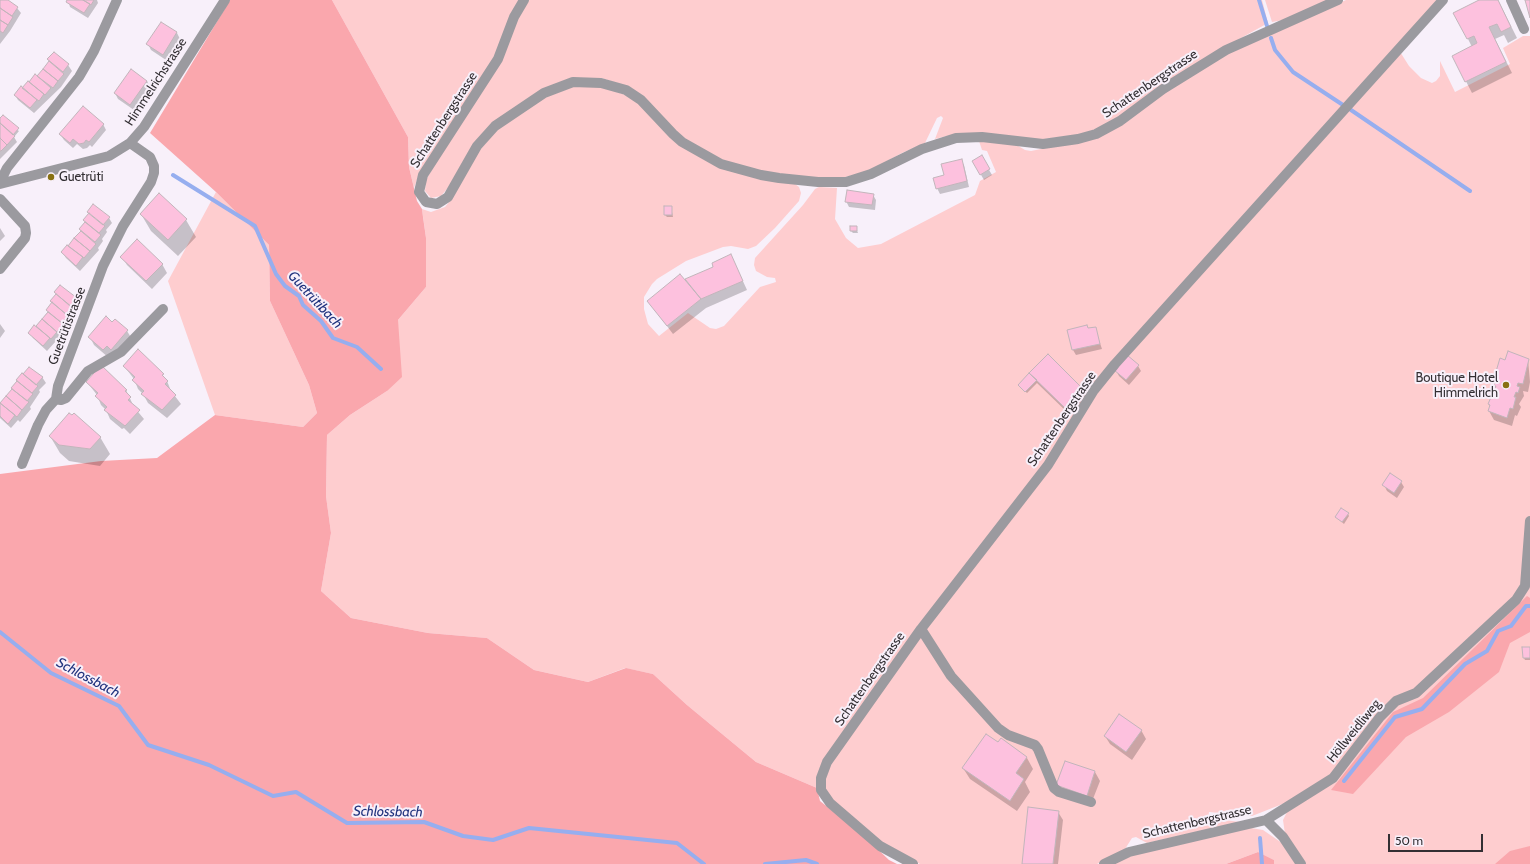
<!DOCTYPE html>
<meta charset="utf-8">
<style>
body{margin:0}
#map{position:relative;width:1530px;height:864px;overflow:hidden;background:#f8f0fa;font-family:Cabin,sans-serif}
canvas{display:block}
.scale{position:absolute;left:1388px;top:834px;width:95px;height:18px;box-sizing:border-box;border:2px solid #332f33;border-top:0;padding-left:5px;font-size:12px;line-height:14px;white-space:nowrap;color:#332f33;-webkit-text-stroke:3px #f8f0fa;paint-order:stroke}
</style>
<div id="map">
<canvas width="1530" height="864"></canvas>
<div class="scale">50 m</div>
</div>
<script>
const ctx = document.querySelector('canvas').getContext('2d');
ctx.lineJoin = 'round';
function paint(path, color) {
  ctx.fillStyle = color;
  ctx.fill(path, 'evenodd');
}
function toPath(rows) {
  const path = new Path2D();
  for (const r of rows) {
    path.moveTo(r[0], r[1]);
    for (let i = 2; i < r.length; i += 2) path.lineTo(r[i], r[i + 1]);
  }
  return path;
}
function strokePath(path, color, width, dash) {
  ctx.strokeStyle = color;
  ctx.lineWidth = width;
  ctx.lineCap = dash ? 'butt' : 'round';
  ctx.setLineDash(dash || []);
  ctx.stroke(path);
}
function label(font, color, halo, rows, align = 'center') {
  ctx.font = font + ' Cabin,sans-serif';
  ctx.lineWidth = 4;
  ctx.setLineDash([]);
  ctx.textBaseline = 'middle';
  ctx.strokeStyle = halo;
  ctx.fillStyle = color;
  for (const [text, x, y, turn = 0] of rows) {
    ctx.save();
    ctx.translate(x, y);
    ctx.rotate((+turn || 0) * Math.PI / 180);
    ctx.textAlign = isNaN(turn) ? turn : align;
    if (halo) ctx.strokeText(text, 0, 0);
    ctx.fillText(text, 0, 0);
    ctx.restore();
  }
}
const green = toPath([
 [332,0,520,0,498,52,419,174,414,188,409,167,408,137],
 [527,0,1262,0,1268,23,1232,43,1116,120,1084,134,1037,140,947,136,935,139,943,118,941,116,937,118,925,143,902,153,867,172,841,178,816,179,753,170,711,156,677,133,649,102,630,87,601,78,582,78,516,107,441,196,431,198,425,191,426,180],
 [1265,0,1330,0,1283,20,1272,22],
 [1346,0,1439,0,1397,47,1409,66,1421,78,1432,83,1436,81,1440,76,1440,61,1455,92,1510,64,1503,48,1523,36,1530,36,1530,864,1274,864,1274,860,1258,852,1226,864,1109,864,1126,855,1251,828,1263,830,1282,843,1285,834,1283,820,1287,812,1285,803,1252,816,1209,812,1208,818,1240,822,1147,843,1136,837,1132,838,1125,849,1097,864,920,864,884,844,817,788,756,762,687,705,653,674,625,668,588,682,534,670,487,638,428,633,351,618,321,591,331,533,326,496,327,435,350,415,387,391,398,320,426,287,426,238,422,209,431,212,445,207,450,201,475,157,491,133,538,100,575,86,603,87,631,97,710,163,795,184,799,187,801,193,799,201,775,228,756,246,748,249,731,246,723,247,686,261,657,279,652,284,644,297,644,309,648,324,659,336,688,313,710,328,716,329,724,326,760,287,776,282,775,278,767,277,756,271,754,265,755,258,803,205,815,189,819,187,837,188,835,219,846,238,858,248,881,244,975,195,980,181,996,172,987,151,982,150,979,141,1015,144,1025,150,1031,151,1066,144,1155,99,1227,54],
 [216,192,269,245,270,301,309,385,317,413,303,427,215,415,168,281]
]);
const forest = toPath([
 [230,0,332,0,408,137,409,167,417,201,422,209,423,217,426,238,426,287,398,320,402,377,387,391,350,415,327,435,326,496,331,533,321,591,351,618,428,633,487,638,534,670,588,682,626,668,653,674,687,705,756,762,817,788,820,801,865,837,889,860,897,864,0,864,0,474,101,461,157,458,215,415,303,427,317,413,309,385,270,301,269,245,216,192,150,133],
 [1527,596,1530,598,1530,632,1510,643,1499,672,1449,712,1406,737,1353,794,1331,790,1393,712,1423,698],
 [1530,846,1530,864,1495,864,1510,851],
 [1258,852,1274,860,1274,864,1226,864]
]);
const shadow = toPath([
 [0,0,6,0,17,8,21,13,10,31,0,44],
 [68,0,97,0,98,3,88,18,70,7],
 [1481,0,1498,0,1517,38,1508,43,1504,35,1495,39,1512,73,1472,93,1453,56,1472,47,1455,13],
 [162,23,177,33,180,39,166,60,151,50,148,44],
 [54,53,68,65,72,71,61,87,34,113,18,100,15,95,35,76,37,77,50,62,48,59],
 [147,81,150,87,134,110,118,99,115,93],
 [0,120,19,131,14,137,17,142,0,159],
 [103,124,106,130,92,147,90,145,87,148,83,149,77,144,73,148,64,140,60,134],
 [981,156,992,175,984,180,973,161],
 [961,160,964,165,969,187,940,194,937,188],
 [873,195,876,200,875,210,849,207,846,201],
 [671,207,673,217,667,217,665,215],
 [141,214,186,220,196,237,178,256,151,231],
 [109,218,112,223,106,230,107,232,102,239,103,241,98,248,99,250,80,271,66,258,62,252,81,232,80,229,86,222,85,221],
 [856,227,858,233,853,233,851,231],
 [0,228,5,236,0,241],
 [731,255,747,290,706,308,673,334,648,301,685,280,715,268],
 [122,257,162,264,167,273,152,289,127,265],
 [55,292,76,298,79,304,73,311,74,313,64,329,66,330,47,351,33,338,30,333,48,312,47,310,57,295],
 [112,323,127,331,132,339,109,358,94,345,90,337],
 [0,324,5,331,0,338],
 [1095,328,1102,349,1076,355,1073,350,1088,329],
 [1048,355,1083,389,1087,398,1070,415,1037,383,1027,393,1021,387],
 [1528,359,1530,382,1528,392,1523,391,1524,396,1519,404,1521,407,1517,416,1515,415,1512,426,1494,420,1489,411,1490,407,1489,404,1496,388,1495,386,1498,378,1496,375,1506,361],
 [124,366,155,366,167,381,171,391,181,404,167,418,148,403,143,394,138,389,134,379],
 [1138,366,1141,371,1129,385,1119,376,1116,370],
 [22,374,42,377,46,383,39,390,40,392,30,407,31,409,20,422,18,420,11,428,0,418,0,404,13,389,12,388],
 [87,382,126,390,134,407,144,419,130,434,124,428,122,429,110,419,106,410,101,405,97,395],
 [50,436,100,437,110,454,100,466,69,461,60,453],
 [1401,482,1404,487,1397,498,1387,491,1384,485],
 [1348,514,1349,516,1344,524,1336,517],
 [1530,648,1530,660,1525,660,1524,658],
 [1141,730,1146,739,1132,760,1110,744,1105,736],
 [1001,740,1027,758,1033,769,1025,782,1030,792,1017,811,970,779,963,768,998,744],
 [1065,762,1095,772,1100,781,1091,804,1062,793,1057,785],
 [1058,812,1063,820,1058,864,1023,864]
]);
const stream = toPath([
 [1259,0,1267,26],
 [1271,38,1275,50,1293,72,1343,105],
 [1351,110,1470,191],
 [173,175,255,226,276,274,285,286,299,296,303,305,321,321,333,338,357,347,381,369],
 [0,632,51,673,119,706,148,745,209,765,273,796,296,792,347,823,424,822,463,836,493,840,529,828,677,843,704,864],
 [1344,781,1395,717,1422,709,1465,664,1487,651,1498,631,1511,626,1526,606,1530,606],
 [1260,838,1262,864],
 [765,864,806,860,817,864]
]);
const building = toPath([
 [0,0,8,0,18,7,12,16,0,8,0,0],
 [67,0,83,0,90,4,84,13,66,2,67,0],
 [83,0,94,0,91,5,83,0],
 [1479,0,1498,0,1511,27,1501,32,1497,24,1489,27,1506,62,1465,82,1452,56,1477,43,1474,36,1467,39,1453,13,1479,0],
 [1525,0,1530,0,1530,18,1525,0],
 [0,8,13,17,8,25,0,20,0,8],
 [0,20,8,25,3,33,0,31,0,20],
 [161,22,177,32,163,55,146,44,161,22],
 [54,52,69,64,63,72,47,59,54,52],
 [49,61,64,74,58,81,43,69,49,61],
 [43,69,58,81,53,88,37,76,43,69],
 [131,69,147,81,130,105,114,93,131,69],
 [35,74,51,88,45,95,29,82,35,74],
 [28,81,44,94,39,101,22,88,28,81],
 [21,86,37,100,30,108,14,95,21,86],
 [83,106,104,124,89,142,86,140,84,143,79,144,73,139,70,143,59,134,83,106],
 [3,115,19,128,13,135,0,123,0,118,3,115],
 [0,123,15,136,7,145,0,138,0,123],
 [0,138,7,145,1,151,0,151,0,138],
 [982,155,990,169,980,175,972,161,982,155],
 [962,159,967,181,936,189,933,178,944,175,941,164,962,159],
 [847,190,874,194,872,205,845,202,847,190],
 [159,193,187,219,168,240,140,214,159,193],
 [93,204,110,217,103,225,87,212,93,204],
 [664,206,672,206,672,215,664,215,664,206],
 [89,213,105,226,99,233,83,220,89,213],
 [85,222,101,235,95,242,79,229,85,222],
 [850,226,857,226,857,231,850,231,850,226],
 [81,231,96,244,90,251,74,238,81,231],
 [74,238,90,251,84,258,68,246,74,238],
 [137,239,163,264,146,281,120,257,137,239],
 [67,245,83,257,76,266,61,252,67,245],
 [731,254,743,281,701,299,685,279,713,267,712,263,731,254],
 [680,274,701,299,667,326,647,301,680,274],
 [60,285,77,298,70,306,54,292,60,285],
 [56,294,72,307,66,314,50,301,56,294],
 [52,302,68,316,62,323,46,310,52,302],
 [48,312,63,324,57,332,42,319,48,312],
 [106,316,112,322,115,319,128,330,111,350,107,346,103,350,88,337,106,316],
 [42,319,57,332,51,339,36,326,42,319],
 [34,325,50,338,43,346,28,333,34,325],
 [1087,325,1088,328,1096,327,1100,344,1072,350,1067,330,1087,325],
 [138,349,164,374,162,375,168,381,165,384,176,395,162,410,141,394,144,391,132,380,135,377,123,366,138,349],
 [1508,351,1529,359,1523,384,1518,383,1517,386,1520,387,1518,393,1516,392,1514,397,1516,397,1513,409,1510,408,1507,418,1488,411,1490,405,1488,404,1496,386,1494,386,1497,376,1495,375,1500,358,1505,360,1508,351],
 [1048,354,1083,389,1065,408,1029,373,1048,354],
 [1127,355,1139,365,1126,380,1114,370,1127,355],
 [101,365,127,390,125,391,131,397,128,400,140,410,125,426,104,410,107,407,95,396,98,393,86,382,101,365],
 [29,367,43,377,36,385,23,374,29,367],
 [22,373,38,386,32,393,16,380,22,373],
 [1029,373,1037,380,1025,392,1018,385,1029,373],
 [17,381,33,394,27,401,11,388,17,381],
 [12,389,29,402,22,410,6,396,12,389],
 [6,396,22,410,17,417,0,403,6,396],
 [0,403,15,415,8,424,0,416,0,403],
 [69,413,72,415,74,413,101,437,90,449,59,445,49,436,69,413],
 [1390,473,1402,481,1394,493,1382,485,1390,473],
 [1341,508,1349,513,1342,522,1335,517,1341,508],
 [1522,647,1530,647,1530,658,1523,658,1522,647],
 [1119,714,1142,730,1126,752,1104,736,1119,714],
 [986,734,998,742,1001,738,1027,757,1016,773,1024,779,1010,801,962,768,986,734],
 [1065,761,1095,771,1087,796,1056,785,1065,761],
 [1028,807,1059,811,1053,864,1022,864,1028,807]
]);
const minor = toPath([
 [524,0,514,17,498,59,423,175,419,192,426,202,437,204,448,197,477,146,495,126,544,93,573,82,601,83,626,90,641,100,673,134,682,142,721,164,761,175,779,178,818,182,846,182,871,174,922,149,956,138,982,137,1043,144,1078,139,1096,134,1120,121,1163,89,1226,50,1338,0],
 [1511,0,1524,29],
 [130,143,150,157,154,166,154,173,151,182,123,226,103,266,58,386,56,399,61,400,66,398,88,371,121,352,163,309],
 [0,182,7,168,79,77,94,51,117,0],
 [0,184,109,156,130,143,144,127,225,0],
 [0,199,25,226,26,233,25,238,0,269],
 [22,464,38,425,46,410,56,399],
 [921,629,951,676,998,728,1008,735,1035,745,1038,749,1054,788,1059,792,1091,802],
 [1266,820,1283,837,1301,864],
 [913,864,880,846,830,803,821,790,821,778,827,762,921,629,1048,465,1094,390,1115,364,1443,0],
 [1104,864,1129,852,1266,820,1333,778,1380,717,1396,701,1416,693,1516,600,1525,586,1530,521]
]);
const markers = [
 [51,177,4,"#887112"],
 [1506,385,4,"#887112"]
];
const streetNames = [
 ["Himmelrichstrasse",156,82,-57],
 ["Schattenbergstrasse",1150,84,-34],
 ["Schattenbergstrasse",444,120,-57],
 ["Guetrütistrasse",67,326,-69],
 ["Schattenbergstrasse",1062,419,-56],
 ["Schattenbergstrasse",870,679,-55],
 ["Höllweidliweg",1354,731,-51],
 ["Schattenbergstrasse",1197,822,-13]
];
const poiNames = [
 ["Guetrüti",59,177],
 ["Boutique Hotel",1498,378,"right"],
 ["Himmelrich",1498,393,"right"]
];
const waterNames = [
 ["Guetrütibach",315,300,47],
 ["Schlossbach",88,678,28],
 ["Schlossbach",388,812,1]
];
paint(green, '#fecdcf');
paint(forest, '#faa7ad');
paint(shadow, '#0003');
strokePath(stream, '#96aeef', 4);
paint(building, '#fdc1de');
strokePath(building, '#c2b5bb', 1);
strokePath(minor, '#9b9a9f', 10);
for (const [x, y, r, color] of markers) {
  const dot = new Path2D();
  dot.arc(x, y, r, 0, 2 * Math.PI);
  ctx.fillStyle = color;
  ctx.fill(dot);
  strokePath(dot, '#f8f0fa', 1.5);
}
label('13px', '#332f33', '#f8f0fa', streetNames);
label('13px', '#332f33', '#f8f0fa', poiNames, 'left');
label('italic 14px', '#21337e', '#f8f0fa', waterNames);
</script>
